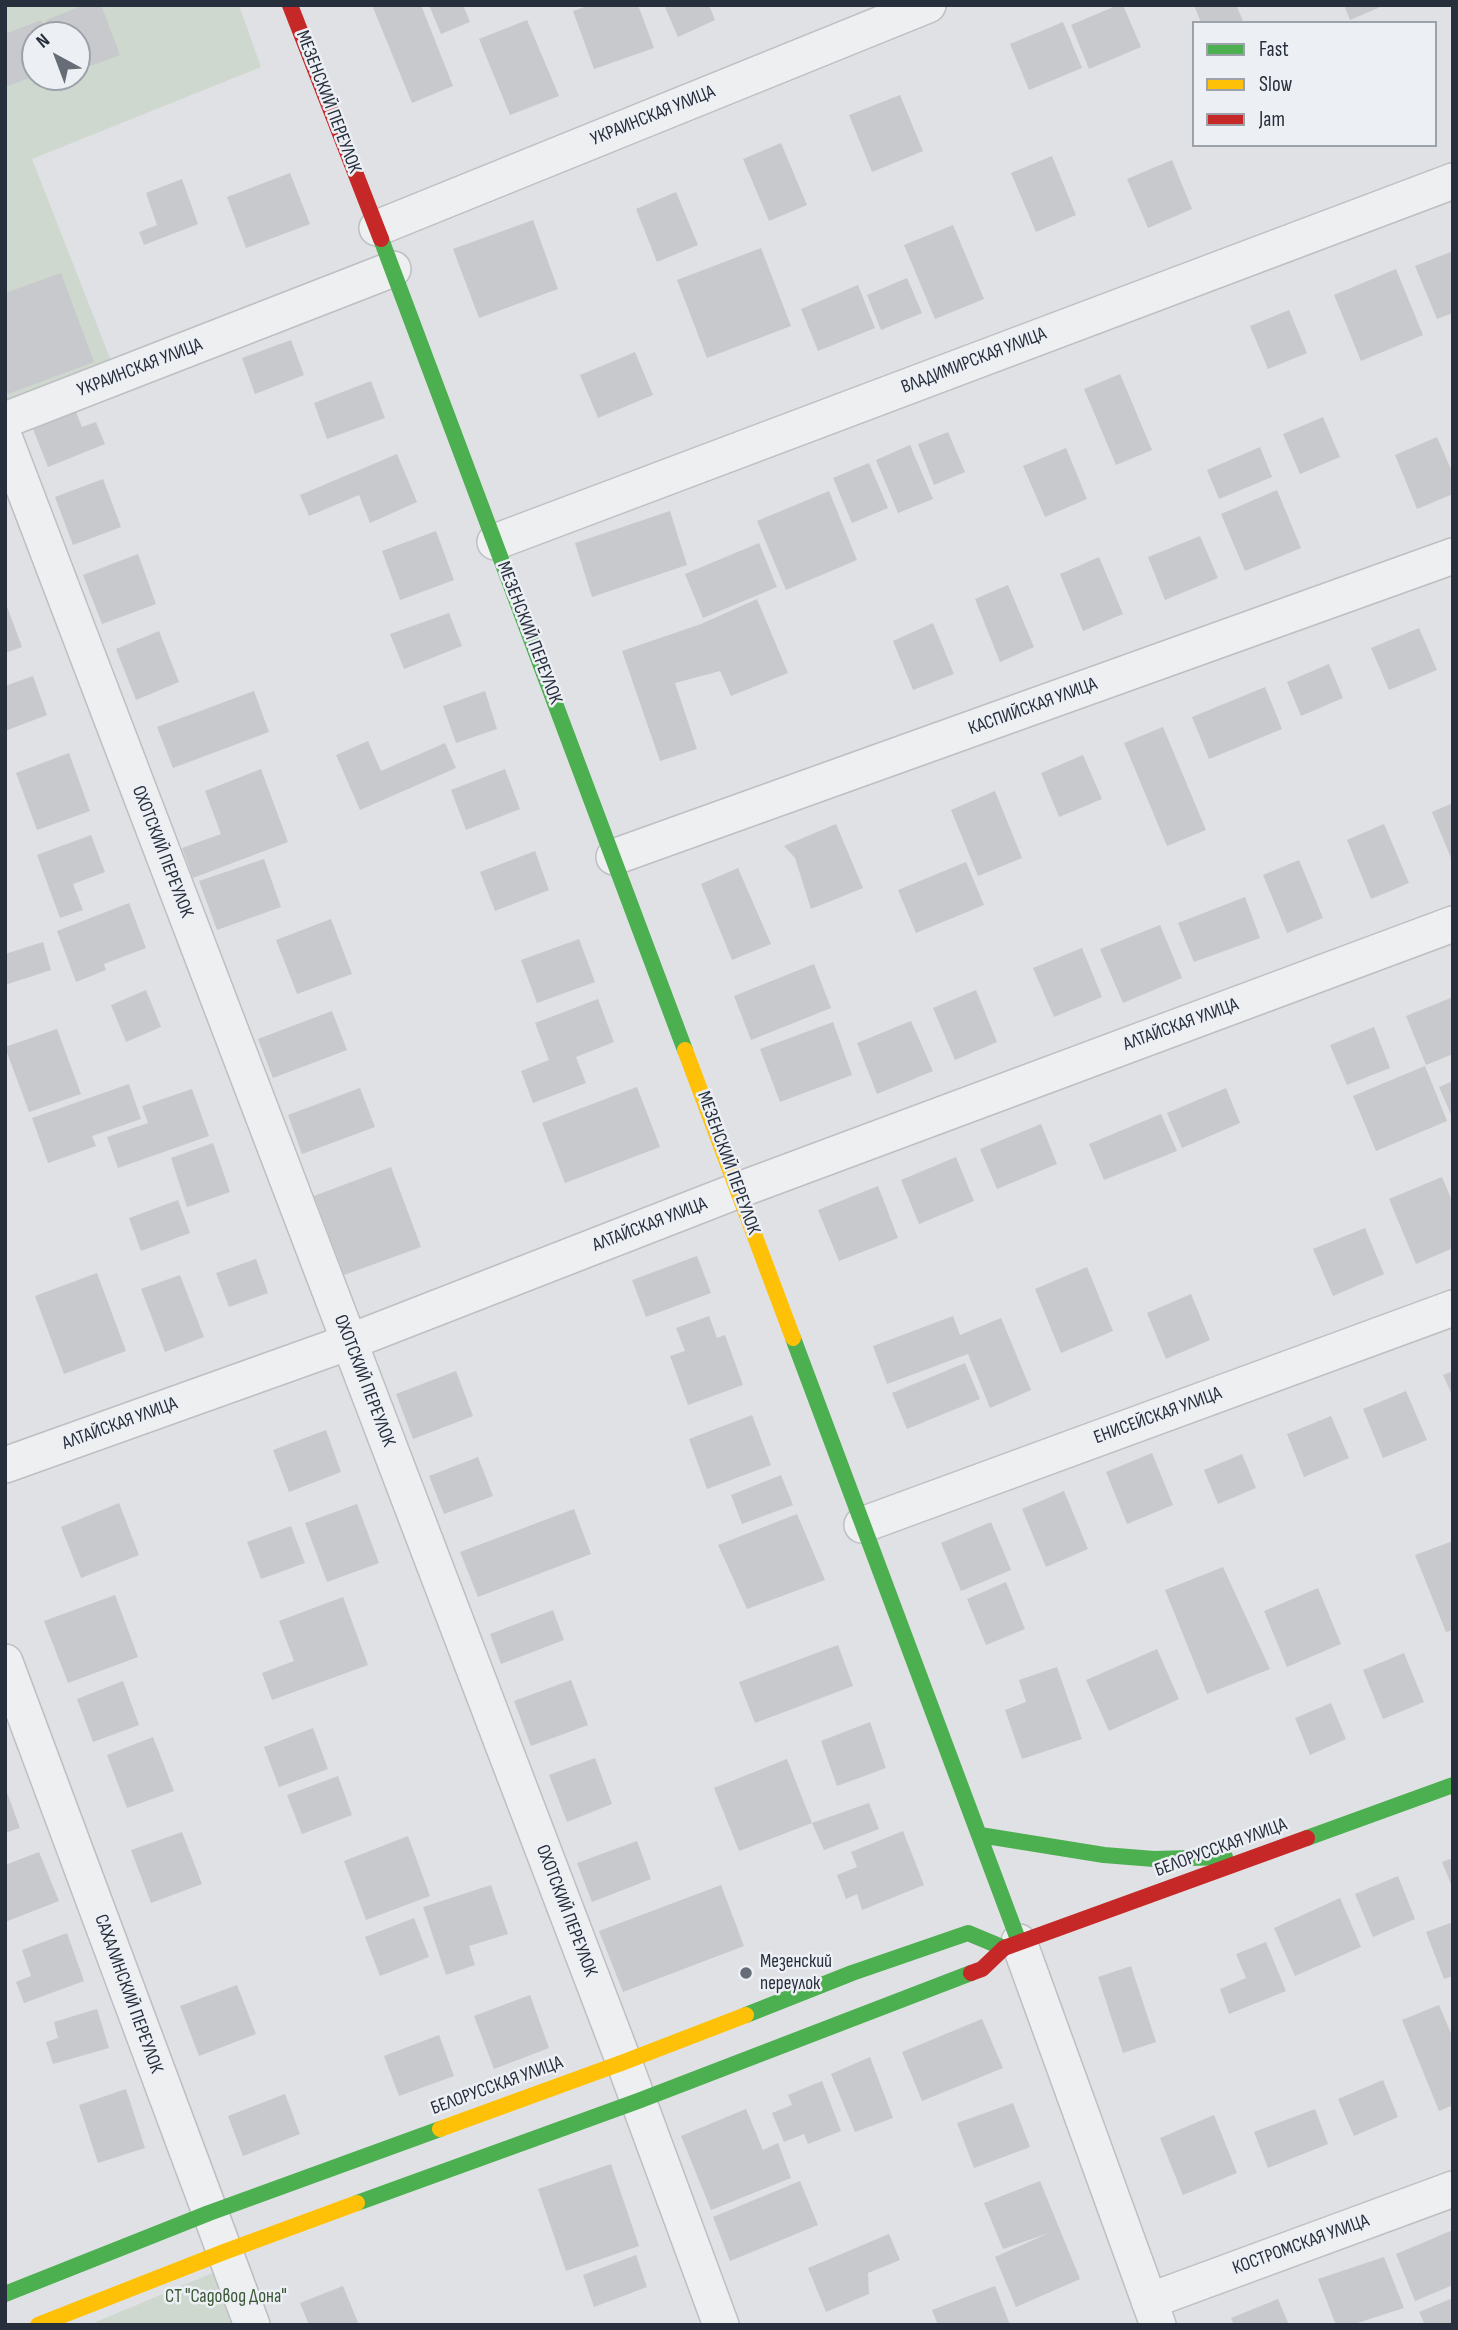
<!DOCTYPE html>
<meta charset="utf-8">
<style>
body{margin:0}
#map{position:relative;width:1458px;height:2330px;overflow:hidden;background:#dfe1e4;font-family:"Sofia Sans Condensed",sans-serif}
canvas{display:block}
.frame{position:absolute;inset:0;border:7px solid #272e3c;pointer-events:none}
.legend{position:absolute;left:1192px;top:21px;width:245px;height:126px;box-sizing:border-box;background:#eceff4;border:2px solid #9da2aa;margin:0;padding:9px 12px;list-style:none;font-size:21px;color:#272e3c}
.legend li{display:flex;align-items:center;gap:14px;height:35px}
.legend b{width:35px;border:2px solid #9da2aa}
.north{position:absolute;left:21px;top:21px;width:70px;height:70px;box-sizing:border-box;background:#eceff4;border:2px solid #9da2aa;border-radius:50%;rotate:319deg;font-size:19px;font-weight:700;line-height:28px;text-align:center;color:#272e3c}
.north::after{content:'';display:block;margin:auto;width:24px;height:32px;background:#676d77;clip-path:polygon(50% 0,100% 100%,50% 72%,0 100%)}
</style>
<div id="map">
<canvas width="1458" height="2330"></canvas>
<div class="frame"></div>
<ul class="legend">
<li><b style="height:9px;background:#4caf50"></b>Fast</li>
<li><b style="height:9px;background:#ffc107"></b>Slow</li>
<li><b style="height:9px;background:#c62828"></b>Jam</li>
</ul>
<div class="north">N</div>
</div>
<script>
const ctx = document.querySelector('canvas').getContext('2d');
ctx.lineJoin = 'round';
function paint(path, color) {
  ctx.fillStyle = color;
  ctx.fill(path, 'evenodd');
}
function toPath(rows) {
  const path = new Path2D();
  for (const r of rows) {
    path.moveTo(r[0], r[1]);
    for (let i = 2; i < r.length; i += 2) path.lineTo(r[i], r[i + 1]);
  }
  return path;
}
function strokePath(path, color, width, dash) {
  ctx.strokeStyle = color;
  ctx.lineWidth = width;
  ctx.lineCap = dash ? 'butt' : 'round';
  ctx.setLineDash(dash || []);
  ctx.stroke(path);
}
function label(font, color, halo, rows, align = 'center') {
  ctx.font = font + ' "Sofia Sans Condensed",sans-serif';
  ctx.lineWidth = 5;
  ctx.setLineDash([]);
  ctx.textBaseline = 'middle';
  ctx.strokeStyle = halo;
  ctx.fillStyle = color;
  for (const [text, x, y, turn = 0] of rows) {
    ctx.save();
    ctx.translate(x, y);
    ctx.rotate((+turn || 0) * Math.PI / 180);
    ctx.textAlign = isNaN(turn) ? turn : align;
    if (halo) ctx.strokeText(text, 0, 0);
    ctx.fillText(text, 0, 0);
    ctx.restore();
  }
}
const green = toPath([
 [5,5,239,5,261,67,32,159,117,376,5,416],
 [35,35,77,35,77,77,35,77],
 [241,2261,266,2325,89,2325]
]);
const building = toPath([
 [84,5,101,5,120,55,77,71,77,35,52,35,46,20],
 [372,5,421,5,453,86,412,103],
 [429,5,463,5,470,22,441,34],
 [590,5,638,5,654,48,594,69,573,11],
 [664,5,709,5,715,20,678,37],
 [1118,5,1123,5,1141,47,1089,69,1071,25],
 [1194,5,1236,5,1244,23,1201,23],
 [1344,5,1385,5,1350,20],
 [41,20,47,35,35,35,35,76,5,87,5,34],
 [527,20,559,96,510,115,479,39],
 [1063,22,1082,68,1029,90,1010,44],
 [900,95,923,151,872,172,849,115],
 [781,143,807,205,769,221,743,159],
 [1052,156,1076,215,1036,232,1011,173],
 [1172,160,1192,209,1148,228,1127,179],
 [290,173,310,224,246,248,227,197],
 [182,179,198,224,144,245,139,232,157,225,146,193],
 [676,192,698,245,657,262,636,209],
 [533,220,558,289,479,318,453,249],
 [953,225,984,299,935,319,904,245],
 [761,248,791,326,707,358,677,280],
 [1453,251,1453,313,1437,319,1415,266],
 [1396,269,1423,335,1361,361,1334,295],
 [61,273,94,362,8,394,5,386,5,293],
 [907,278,922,313,881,330,867,295],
 [858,285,875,328,818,351,801,309],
 [1289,310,1307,353,1268,369,1250,326],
 [291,340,304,375,255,394,242,358],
 [635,352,653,395,598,418,580,375],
 [1120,374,1152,450,1116,465,1084,389],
 [371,381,385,418,327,439,314,403],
 [72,402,82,427,96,422,105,444,48,467,29,419],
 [1323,417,1340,457,1300,474,1283,434],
 [948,432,965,472,934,485,918,444],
 [1437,437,1453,474,1453,494,1417,509,1395,455],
 [910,445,933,499,898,513,876,460],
 [1260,447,1272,477,1219,499,1207,470],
 [1066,448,1087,499,1045,517,1023,466],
 [397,454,417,502,370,523,359,495,309,516,300,495],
 [869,463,888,508,852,523,833,478],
 [103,479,121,527,73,545,55,497],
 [1277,490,1301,548,1245,571,1221,514],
 [829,491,857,560,786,590,757,521],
 [670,511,687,565,592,597,575,543],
 [436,531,454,580,400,600,382,551],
 [1200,536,1218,578,1165,600,1148,557],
 [759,543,777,587,703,618,685,574],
 [138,554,156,604,102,624,83,575],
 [1099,557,1123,614,1083,631,1060,574],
 [1008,585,1034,647,1000,662,975,599],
 [757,599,788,673,731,696,720,671,675,683,697,749,660,761,622,651,701,624],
 [5,601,22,647,5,653],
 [449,613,462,646,404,669,390,634],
 [933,623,954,674,913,690,893,641],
 [1419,628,1437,670,1389,690,1371,648],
 [159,631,179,682,136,700,116,649],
 [1329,664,1343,698,1301,716,1287,682],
 [33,676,47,715,5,731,5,686],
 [1265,687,1282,729,1209,759,1192,717],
 [254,691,269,732,173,768,157,727],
 [485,691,497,729,456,743,443,706],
 [1163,727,1206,830,1167,846,1124,743],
 [368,741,381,771,445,743,456,768,360,810,336,755],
 [69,753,90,811,37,830,16,773],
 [1083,755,1102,799,1059,817,1041,773],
 [261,769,288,842,193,878,182,848,221,834,205,791],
 [505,769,520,809,466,830,451,790],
 [995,791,1022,858,978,876,951,810],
 [1453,803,1453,863,1432,812],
 [836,824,863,888,811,909,795,858,784,846],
 [1384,824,1409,883,1371,899,1347,840],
 [91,835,105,872,73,884,83,910,60,918,37,855],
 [535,851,549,890,495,911,480,872],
 [264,859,281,907,217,930,199,881],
 [1299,860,1323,918,1287,933,1263,875],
 [966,862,984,905,916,933,898,890],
 [738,868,771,944,732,960,701,884],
 [1245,897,1260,938,1194,962,1178,923],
 [129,903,146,948,104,964,106,970,76,982,57,931],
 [331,919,352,974,297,994,276,940],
 [1160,925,1182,978,1123,1003,1100,949],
 [579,939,595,982,537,1003,521,960],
 [43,942,51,970,5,985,5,954],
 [1082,948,1102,997,1054,1017,1033,968],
 [814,964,831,1008,751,1040,734,996],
 [146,990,161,1027,126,1042,111,1005],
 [976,990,997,1042,955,1060,933,1008],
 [1453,997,1453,1054,1426,1065,1406,1016],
 [598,999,614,1042,576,1057,586,1083,533,1103,521,1071,549,1060,535,1023],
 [332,1011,347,1050,273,1078,258,1039],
 [911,1021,933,1071,877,1094,857,1043],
 [833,1022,852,1075,780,1102,760,1049],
 [1374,1027,1390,1068,1347,1085,1330,1045],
 [57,1029,81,1094,29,1112,5,1047],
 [1425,1066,1447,1121,1376,1151,1353,1096],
 [1453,1081,1453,1119,1439,1087],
 [129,1084,141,1119,92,1136,96,1146,48,1163,32,1118],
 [637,1087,660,1147,565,1183,542,1123],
 [360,1088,375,1127,302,1154,288,1115],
 [1226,1088,1240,1123,1182,1148,1167,1113],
 [192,1089,209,1136,118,1168,107,1137,148,1123,142,1106],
 [1161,1114,1177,1151,1104,1180,1089,1144],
 [1041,1124,1057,1164,997,1189,980,1149],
 [213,1143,230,1192,187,1207,171,1158],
 [956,1157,974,1201,919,1224,901,1180],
 [391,1167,421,1247,344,1275,314,1196],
 [1442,1177,1453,1203,1453,1248,1416,1264,1389,1199],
 [878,1186,898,1238,839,1261,818,1210],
 [178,1200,190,1233,141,1251,129,1218],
 [1365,1228,1384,1274,1333,1296,1313,1249],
 [697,1256,711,1293,646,1317,632,1280],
 [256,1259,268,1293,229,1307,216,1273],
 [1087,1267,1113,1331,1061,1353,1035,1289],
 [97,1273,126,1351,64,1374,35,1296],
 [180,1275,204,1337,165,1352,141,1289],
 [1191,1294,1210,1340,1166,1359,1147,1313],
 [709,1316,717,1338,725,1335,743,1385,688,1405,670,1356,685,1351,676,1328],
 [953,1316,960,1335,1001,1318,1031,1390,990,1408,968,1354,887,1384,873,1346],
 [965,1363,980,1399,907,1429,892,1393],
 [456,1371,473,1416,413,1439,396,1394],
 [1453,1371,1453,1397,1443,1375],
 [1406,1391,1427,1440,1383,1458,1363,1409],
 [752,1415,771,1465,707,1489,689,1439],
 [1331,1416,1349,1458,1304,1477,1287,1434],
 [326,1430,341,1472,289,1492,273,1450],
 [1152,1453,1173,1505,1127,1524,1106,1472],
 [1242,1454,1256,1488,1218,1504,1204,1470],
 [478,1457,493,1496,444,1514,429,1476],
 [781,1475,793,1505,742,1524,731,1495],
 [1064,1491,1088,1549,1046,1567,1022,1509],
 [119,1503,139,1555,81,1578,61,1527],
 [357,1504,379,1563,327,1582,305,1523],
 [574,1509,591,1554,478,1597,460,1552],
 [797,1514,825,1580,747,1609,718,1545],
 [991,1522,1011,1570,961,1591,941,1543],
 [291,1526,305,1563,261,1579,247,1542],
 [1453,1541,1453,1630,1446,1632,1415,1555],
 [1223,1567,1270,1669,1207,1694,1165,1590],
 [1006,1582,1025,1629,986,1645,967,1599],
 [1318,1588,1341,1644,1287,1667,1264,1611],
 [115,1595,138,1657,68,1683,44,1621],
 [343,1597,368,1665,272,1700,262,1673,294,1661,279,1621],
 [553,1610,564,1640,501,1664,490,1634],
 [838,1645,853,1686,755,1723,739,1682],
 [1157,1649,1179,1699,1109,1731,1086,1680],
 [1404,1653,1424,1702,1383,1719,1363,1670],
 [1057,1667,1082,1739,1022,1759,1005,1710,1026,1702,1019,1680],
 [571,1680,588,1725,531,1746,514,1701],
 [123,1681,139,1725,93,1742,77,1699],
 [1331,1703,1346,1739,1310,1755,1295,1718],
 [870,1722,886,1768,837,1786,821,1741],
 [313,1728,328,1769,279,1787,264,1747],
 [153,1737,174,1791,127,1808,107,1755],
 [595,1758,612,1804,567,1822,549,1775],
 [787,1759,812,1823,869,1803,879,1829,824,1850,812,1823,739,1851,714,1788],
 [338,1776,352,1815,302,1834,287,1795],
 [5,1787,20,1828,5,1833],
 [903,1831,924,1885,862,1910,857,1894,846,1899,837,1875,857,1867,851,1852],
 [182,1832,202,1884,151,1903,131,1850],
 [408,1836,430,1896,366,1920,344,1861],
 [637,1841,651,1879,592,1902,577,1863],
 [39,1852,59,1901,5,1922,5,1865],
 [1453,1858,1453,1889,1442,1862],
 [1398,1876,1415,1919,1373,1937,1355,1894],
 [491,1885,508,1934,469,1946,475,1965,446,1975,423,1907],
 [721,1885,744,1946,623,1992,599,1931],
 [1340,1898,1361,1947,1295,1976,1274,1928],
 [414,1918,429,1957,380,1976,365,1937],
 [1453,1922,1453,1976,1444,1979,1426,1932],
 [67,1933,84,1981,24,2003,16,1982,31,1976,22,1950],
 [1266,1942,1286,1991,1229,2014,1220,1989,1246,1978,1236,1954],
 [1131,1966,1156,2042,1123,2053,1098,1977],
 [237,1985,256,2034,199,2056,180,2006],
 [530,1995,549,2048,494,2069,474,2016],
 [1439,2005,1453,2038,1453,2105,1439,2111,1402,2020],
 [97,2009,109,2048,53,2064,46,2042,58,2038,54,2022],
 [982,2019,1003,2068,922,2101,902,2052],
 [439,2035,454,2076,399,2096,384,2056],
 [870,2057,893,2118,855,2132,831,2074],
 [1383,2080,1398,2117,1354,2136,1338,2099],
 [822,2081,841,2131,808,2144,804,2134,784,2142,772,2113,792,2105,788,2095],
 [126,2089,145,2148,98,2163,79,2105],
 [285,2094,300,2134,243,2156,228,2116],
 [1013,2103,1030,2147,974,2168,957,2123],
 [746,2109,763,2150,778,2143,791,2178,711,2210,681,2136],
 [1315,2109,1328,2144,1268,2168,1254,2132],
 [1214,2115,1237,2173,1183,2195,1160,2138],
 [611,2164,639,2246,566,2271,538,2189],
 [800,2181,818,2225,730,2261,713,2217],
 [1040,2181,1080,2279,1016,2307,995,2257,1049,2233,1003,2249,984,2203],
 [1453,2230,1453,2285,1415,2301,1396,2254],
 [889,2234,900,2260,868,2273,869,2294,826,2312,808,2268],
 [636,2255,647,2287,594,2307,583,2275],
 [1384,2257,1404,2308,1351,2325,1336,2325,1318,2279],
 [343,2286,359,2325,309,2325,300,2303],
 [995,2286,1010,2325,938,2325,932,2310],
 [1453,2298,1453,2325,1425,2325,1419,2312],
 [1278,2299,1289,2325,1234,2325,1231,2318]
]);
const street = toPath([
 [377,228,928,5],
 [5,420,393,269],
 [5,439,624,2062,721,2325],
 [495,542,1453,181],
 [614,857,1453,556],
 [5,1465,349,1342,739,1190,1453,924],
 [862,1525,1453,1308],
 [5,1662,252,2325],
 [1019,1942,1158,2325],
 [1149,2301,1453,2189]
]);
const fast = toPath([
 [381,239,685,1050],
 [793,1338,1019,1942],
 [980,1835,1104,1855,1154,1859,1225,1857],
 [1307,1838,1453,1785],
 [746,2015,852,1973,968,1933,1004,1948],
 [357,2203,638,2101,971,1973],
 [5,2294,209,2213,440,2129]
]);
const slow = toPath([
 [685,1050,793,1338],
 [440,2129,624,2062,746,2015],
 [38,2325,224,2252,357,2203]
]);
const jam = toPath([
 [290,5,381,239],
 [971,1973,982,1969,1004,1948,1307,1838]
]);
const markers = [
 [746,1973,7,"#676d77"]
];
const streetNames = [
 ["МЕЗЕНСКИЙ ПЕРЕУЛОК",328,102,69],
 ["УКРАИНСКАЯ УЛИЦА",653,116,-22],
 ["ВЛАДИМИРСКАЯ УЛИЦА",974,361,-21],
 ["УКРАИНСКАЯ УЛИЦА",140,368,-21],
 ["МЕЗЕНСКИЙ ПЕРЕУЛОК",529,633,69],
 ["КАСПИЙСКАЯ УЛИЦА",1033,707,-20],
 ["ОХОТСКИЙ ПЕРЕУЛОК",162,852,69],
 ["АЛТАЙСКАЯ УЛИЦА",1181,1025,-20],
 ["МЕЗЕНСКИЙ ПЕРЕУЛОК",728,1163,70],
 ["АЛТАЙСКАЯ УЛИЦА",650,1225,-21],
 ["ОХОТСКИЙ ПЕРЕУЛОК",364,1381,69],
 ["ЕНИСЕЙСКАЯ УЛИЦА",1158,1416,-20],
 ["АЛТАЙСКАЯ УЛИЦА",120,1424,-20],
 ["БЕЛОРУССКАЯ УЛИЦА",1221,1848,-20],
 ["ОХОТСКИЙ ПЕРЕУЛОК",566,1911,69],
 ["САХАЛИНСКИЙ ПЕРЕУЛОК",128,1994,70],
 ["БЕЛОРУССКАЯ УЛИЦА",497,2086,-20],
 ["КОСТРОМСКАЯ УЛИЦА",1301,2245,-20]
];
const poiNames = [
 ["Мезенский",760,1962],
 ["переулок",760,1984]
];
const parkNames = [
 ["СТ \"Садовод Дона\"",226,2297]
];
paint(green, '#cfd8cf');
paint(building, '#c7c9cc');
strokePath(street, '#bdbfc2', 38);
strokePath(street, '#eeeff1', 35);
strokePath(fast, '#4caf50', 16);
strokePath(slow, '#ffc107', 16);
strokePath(jam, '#c62828', 16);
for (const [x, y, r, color] of markers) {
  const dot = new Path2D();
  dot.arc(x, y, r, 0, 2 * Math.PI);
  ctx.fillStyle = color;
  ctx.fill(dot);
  strokePath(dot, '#eceff4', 2.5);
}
label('19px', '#272e3c', '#eceff4', streetNames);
label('19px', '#272e3c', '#eceff4', poiNames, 'left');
label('19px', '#3a5735', '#eceff4', parkNames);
</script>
